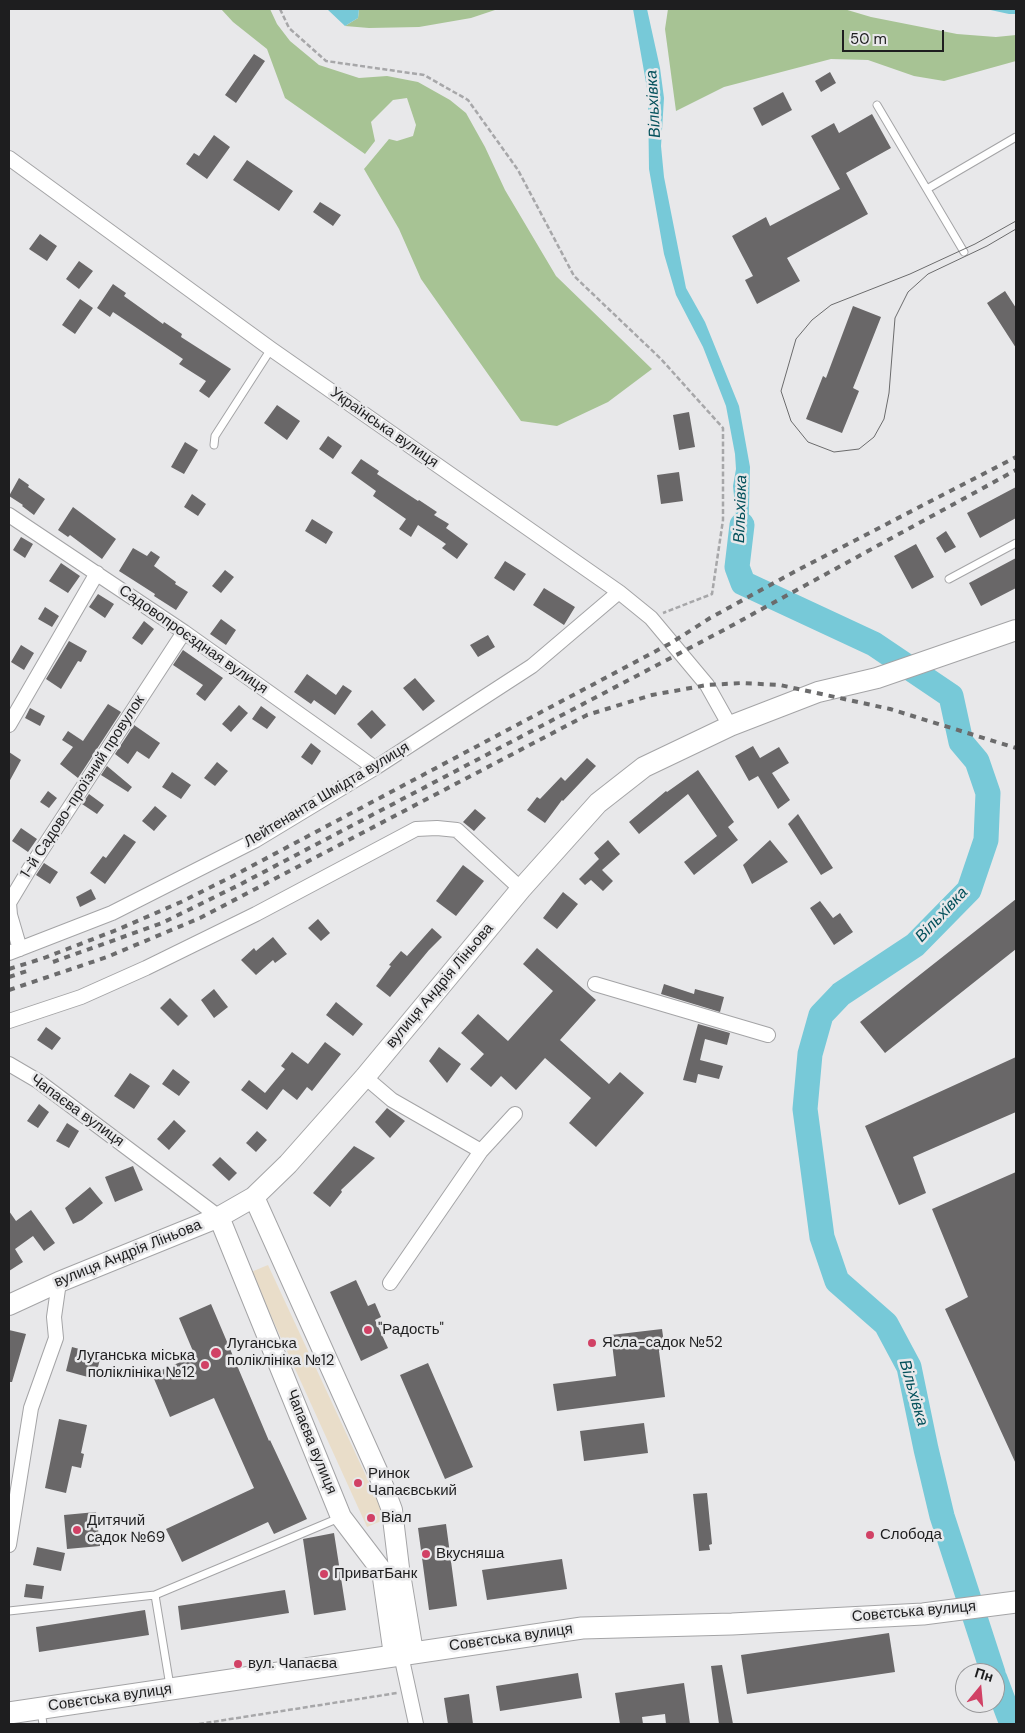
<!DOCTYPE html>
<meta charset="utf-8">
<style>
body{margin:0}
#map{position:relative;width:1025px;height:1733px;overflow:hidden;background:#e8e8ea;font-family:"DM Sans",sans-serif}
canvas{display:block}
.frame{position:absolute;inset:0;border:10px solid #1e1e1f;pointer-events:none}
.north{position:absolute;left:955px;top:1663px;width:50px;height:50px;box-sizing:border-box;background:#e8e8ea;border:1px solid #979799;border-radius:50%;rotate:17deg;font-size:14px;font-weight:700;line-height:20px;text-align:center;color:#1e1e1f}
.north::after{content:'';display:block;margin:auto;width:18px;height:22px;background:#d14165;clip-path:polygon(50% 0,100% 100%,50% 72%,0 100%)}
.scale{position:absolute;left:842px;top:30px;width:102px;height:22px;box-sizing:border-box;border:2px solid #1e1e1f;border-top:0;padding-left:6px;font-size:15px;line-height:18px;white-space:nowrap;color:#1e1e1f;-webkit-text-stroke:4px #e8e8ea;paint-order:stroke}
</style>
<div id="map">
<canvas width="1025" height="1733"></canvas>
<div class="frame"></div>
<div class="north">Пн</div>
<div class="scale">50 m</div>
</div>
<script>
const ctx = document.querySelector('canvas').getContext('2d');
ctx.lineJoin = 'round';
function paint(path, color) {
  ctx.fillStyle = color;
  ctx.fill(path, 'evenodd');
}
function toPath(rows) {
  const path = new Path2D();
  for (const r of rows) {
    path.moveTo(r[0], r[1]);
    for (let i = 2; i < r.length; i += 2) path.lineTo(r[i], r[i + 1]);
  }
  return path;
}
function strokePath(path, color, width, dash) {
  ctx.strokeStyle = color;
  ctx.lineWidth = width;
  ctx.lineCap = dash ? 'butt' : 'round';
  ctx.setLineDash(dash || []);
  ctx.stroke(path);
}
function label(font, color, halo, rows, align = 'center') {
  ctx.font = font + ' "DM Sans",sans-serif';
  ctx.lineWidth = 5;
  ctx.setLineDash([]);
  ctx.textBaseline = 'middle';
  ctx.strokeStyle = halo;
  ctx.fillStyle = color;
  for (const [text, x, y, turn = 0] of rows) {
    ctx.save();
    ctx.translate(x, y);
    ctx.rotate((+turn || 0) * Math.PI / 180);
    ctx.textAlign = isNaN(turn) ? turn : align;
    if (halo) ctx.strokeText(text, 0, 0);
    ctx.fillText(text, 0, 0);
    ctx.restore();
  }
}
const commercial = toPath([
 [268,1265,386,1519,367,1527,251,1272]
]);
const green = toPath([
 [221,9,270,9,277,24,290,41,319,65,359,78,387,76,418,82,450,100,466,113,485,147,505,190,556,276,652,369,608,402,557,426,521,421,421,279,399,229,364,169,389,139,397,141,413,136,416,125,407,98,393,100,371,122,375,141,365,154,285,98,267,49,233,22],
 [359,9,498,9,471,18,419,27,369,28,345,26,358,18],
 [668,9,844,9,871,17,957,34,996,37,1016,35,1016,61,944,81,914,76,868,60,831,59,724,87,676,111,665,29]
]);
const water = toPath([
 [327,9,359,9,358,18,345,26],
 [633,9,647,9,660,68,664,98,661,146,664,177,686,288,705,322,739,406,750,467,748,548,745,560,734,556,738,535,733,486,736,469,735,454,726,406,703,347,676,295,664,254,649,169,648,94],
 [986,9,1016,9,1016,14,1009,14]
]);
const river = toPath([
 [742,525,737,567,743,583,874,644,951,696,961,742,977,761,988,793,986,840,969,890,915,945,841,994,821,1015,810,1054,805,1109,822,1237,837,1281,886,1324,909,1367,926,1449,942,1516,993,1673],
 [995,1679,1012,1724]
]);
const building = toPath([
 [254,54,265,61,236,103,225,95],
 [830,72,836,83,821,92,815,81],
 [783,92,792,110,762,126,753,108],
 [872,114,891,148,846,173,868,214,787,258,800,281,757,304,745,280,753,276,732,236,766,217,770,226,840,189,811,136,834,123,839,133],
 [214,135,230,147,207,179,186,164,194,153,199,156],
 [247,160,293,191,279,211,233,180],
 [320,202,341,215,333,226,313,212],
 [40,234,57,246,47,261,29,249],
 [79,261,93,271,79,289,66,279],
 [113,284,126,293,124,296,163,324,164,322,182,334,181,337,231,369,209,398,199,391,206,381,179,364,183,359,113,312,110,317,97,308],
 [1005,291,1016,308,1016,348,987,303],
 [80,299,93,308,75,334,62,325],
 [853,306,881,317,853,388,859,391,842,433,806,419,823,376,826,378],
 [277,405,300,421,287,440,264,423],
 [689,412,695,447,679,450,673,415],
 [328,436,342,446,333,459,319,449],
 [185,442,198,450,184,474,171,467],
 [361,459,379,471,377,474,418,501,419,500,437,512,434,515,449,524,446,528,468,544,457,559,442,548,446,544,418,525,411,537,399,529,406,519,373,496,376,491,351,473],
 [679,472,683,501,661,504,657,475],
 [19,478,29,485,28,487,45,499,34,515,22,506,23,505,9,496],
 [1016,487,1016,518,980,538,967,513],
 [192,494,206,504,198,516,184,507],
 [73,507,116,539,102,559,70,535,68,537,58,530],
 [312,519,333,532,326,544,305,531],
 [946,531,956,547,945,553,936,538],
 [21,537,33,544,25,558,13,550],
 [916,544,934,577,912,589,894,556],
 [133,548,147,556,151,551,160,557,154,566,176,582,175,584,188,592,176,610,154,596,155,594,119,571],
 [1016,558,1016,588,981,606,969,583],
 [505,561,526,574,514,591,494,578],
 [61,563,80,576,68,593,49,581],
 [225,570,234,577,221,593,212,586],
 [544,588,575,607,564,625,533,605],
 [98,594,114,604,105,618,89,607],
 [45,607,59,616,52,627,38,619],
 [221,619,236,630,226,645,210,634],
 [144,621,154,629,142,645,132,638],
 [488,635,495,647,478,657,470,645],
 [69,641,87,651,81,662,78,661,61,689,46,679],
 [21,645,34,653,24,670,11,662],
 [183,650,223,678,205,701,196,694,203,685,173,665],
 [307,674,336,695,343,685,352,691,335,715,314,700,311,704,294,692],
 [415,678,435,701,423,711,403,688],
 [108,704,121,712,78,778,60,764,73,747,62,740,68,731,83,741],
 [239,705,248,713,231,732,222,724],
 [261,706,276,717,267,729,252,719],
 [30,708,45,716,40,726,25,718],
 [372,710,386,725,371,739,357,724],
 [134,725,160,743,149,759,137,751,128,764,115,754],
 [311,743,321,751,312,765,301,757],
 [753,746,760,758,779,747,789,763,772,773,790,800,778,809,758,776,749,781,735,756],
 [9,752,21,760,9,782],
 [587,758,596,766,563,801,562,800,545,823,527,810,537,797,540,799,561,777,565,781],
 [217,762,228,771,215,786,204,778],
 [107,766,132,787,128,792,101,775],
 [698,770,734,822,728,827,738,840,694,875,684,862,717,836,688,794,639,834,629,822,666,791,667,792],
 [172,772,191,785,181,799,162,787],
 [48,791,57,798,49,808,40,802],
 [89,794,104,805,97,814,82,804],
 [155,806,167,816,154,831,142,821],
 [475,809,486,818,474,831,463,822],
 [798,814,833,868,821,875,788,824],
 [21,828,37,839,28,852,12,841],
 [124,834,136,842,105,884,90,873,103,856,106,858],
 [608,840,620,854,602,870,613,881,603,891,591,880,585,885,579,879,599,859,594,853],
 [770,840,788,862,752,884,743,865],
 [44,863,58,872,50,884,36,875],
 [463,865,484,881,456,916,436,901],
 [91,889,96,899,80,907,76,897],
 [563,892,578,904,557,929,543,918],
 [1016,899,1016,949,885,1053,860,1022],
 [820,901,833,918,840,913,853,932,834,945,810,908],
 [318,919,330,933,321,941,308,928],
 [432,928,442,937,429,950,390,997,376,986,391,966,389,965,401,951,407,956],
 [273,937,287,954,275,963,273,960,256,975,241,960,254,948,256,951],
 [537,948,596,1000,560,1040,609,1084,620,1072,644,1093,596,1147,569,1123,591,1098,545,1058,516,1090,501,1076,491,1087,470,1069,484,1054,461,1033,478,1014,508,1041,553,991,523,964],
 [664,984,694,994,695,989,724,997,720,1012,661,994],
 [214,989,228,1007,214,1018,201,1000],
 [170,998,188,1016,178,1026,160,1008],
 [336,1002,363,1024,353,1036,326,1015],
 [698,1024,730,1033,727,1045,705,1039,700,1060,723,1066,719,1079,698,1074,696,1083,683,1080],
 [46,1027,61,1038,52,1050,37,1040],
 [325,1042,341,1054,312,1091,307,1087,297,1100,283,1089,267,1110,241,1090,249,1080,265,1093,285,1069,281,1066,292,1052,308,1064],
 [439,1047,461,1064,447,1083,429,1061],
 [1016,1057,1016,1112,913,1157,926,1193,899,1205,865,1126],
 [173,1069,190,1082,179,1096,162,1084],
 [130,1073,150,1086,134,1109,114,1096],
 [39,1104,49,1112,38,1128,27,1121],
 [387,1108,405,1121,390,1138,375,1122],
 [174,1120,186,1131,169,1150,157,1139],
 [67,1123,79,1131,69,1148,56,1141],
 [257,1131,267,1140,256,1152,246,1143],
 [354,1146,375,1158,341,1190,342,1192,330,1207,313,1193],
 [220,1157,237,1173,229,1181,212,1165],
 [133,1166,143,1190,115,1202,105,1177],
 [1016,1172,1016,1464,945,1309,968,1297,932,1209],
 [90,1187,103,1203,82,1220,73,1224,65,1208],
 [31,1210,55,1243,44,1251,33,1236,15,1249,23,1262,9,1271,9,1211,16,1221],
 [356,1280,368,1306,375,1303,381,1317,375,1320,388,1348,361,1361,330,1292],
 [211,1304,269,1441,270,1440,307,1519,274,1534,268,1522,182,1562,166,1529,254,1488,214,1398,170,1417,152,1374,195,1356,179,1318],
 [662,1329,665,1350,659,1351,665,1397,557,1411,553,1384,616,1376,611,1335],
 [9,1330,26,1334,12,1382,9,1382],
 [72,1347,101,1355,95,1379,66,1371],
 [428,1363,473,1467,445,1479,400,1375],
 [59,1419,87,1425,81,1453,84,1454,81,1468,72,1466,66,1493,45,1488],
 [644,1423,648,1453,584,1461,580,1431],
 [707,1493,712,1544,709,1545,710,1550,699,1551,693,1494],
 [96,1512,100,1546,67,1549,64,1515],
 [446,1524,457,1606,429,1610,418,1528],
 [334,1533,346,1610,314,1615,303,1539],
 [37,1547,65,1553,61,1571,33,1565],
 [562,1559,567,1589,487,1600,482,1570],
 [26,1584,44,1586,42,1599,24,1597],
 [285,1590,289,1613,181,1630,178,1606],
 [145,1610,149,1635,39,1652,36,1627],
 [889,1633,895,1672,747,1694,741,1655],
 [722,1665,733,1724,719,1724,711,1666],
 [578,1673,582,1698,500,1711,496,1686],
 [684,1683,690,1724,666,1724,665,1714,642,1717,643,1724,620,1724,615,1693],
 [469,1694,473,1724,448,1724,444,1698]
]);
const path = toPath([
 [280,9,289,28,326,61,424,75,468,100,518,170,574,276,661,359,723,428,723,520,712,594,663,613],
 [199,1724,397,1693]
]);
const lane = toPath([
 [877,105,964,252],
 [927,189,1016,137],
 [214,445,215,436,271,349],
 [949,579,1016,543],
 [155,1595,170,1686],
 [9,1611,155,1595,339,1518],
 [41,1711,43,1724]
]);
const street = toPath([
 [9,158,271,349,619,592,651,618,707,685,730,726],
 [9,515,184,632,375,768],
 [9,725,97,573],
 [20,949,10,915,9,903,30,868,184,632],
 [9,953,112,913,256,840,375,768,532,666,619,592],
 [595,984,768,1035],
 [9,1021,81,997,146,968,256,914,416,829,437,828,457,830,521,889],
 [9,1064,38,1081,219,1217],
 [365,1077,392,1100,481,1151],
 [390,1283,481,1151,515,1114],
 [9,1545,31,1408,56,1338,54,1317,59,1282],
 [401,1655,416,1724]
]);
const secondary = toPath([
 [254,1197,379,1475,392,1510,399,1568,413,1652],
 [219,1217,341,1517,382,1571,394,1655],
 [9,1305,59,1282,219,1217,254,1197,288,1164,365,1077,521,889,598,803,644,767,730,726,818,692,877,678,1016,630]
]);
const primary = toPath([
 [9,1713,582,1628,732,1624,923,1614,1016,1602]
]);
const tram = toPath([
 [1016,221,975,244,910,274,831,305,812,320,796,339,781,391,791,421,808,442,834,452,859,449,874,437,884,419,889,393,895,318,908,292,928,274,987,246,1016,229]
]);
const rail = toPath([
 [53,962,162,923,239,885,720,632,1016,470],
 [9,969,44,958,119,929,181,902,233,876,671,643,710,618,794,572,1016,457],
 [9,977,30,970],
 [9,990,107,957,200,918,587,715,652,695,707,685,742,683,780,685,890,709,1016,748]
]);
const markers = [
 [368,1330,5,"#d14165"],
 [592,1343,5,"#d14165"],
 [216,1353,6,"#d14165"],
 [205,1365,5,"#d14165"],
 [358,1483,5,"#d14165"],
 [371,1518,5,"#d14165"],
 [77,1530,5,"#d14165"],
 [870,1535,5,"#d14165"],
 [426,1554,5,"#d14165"],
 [324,1574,5,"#d14165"],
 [238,1664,5,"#d14165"]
];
const streetNames = [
 ["Українська вулиця",384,428,35],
 ["Садовопроєздная вулиця",193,640,35],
 ["1-й Садово-проїзний провулок",83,787,-57],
 ["Лейтенанта Шмідта вулиця",327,795,-31],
 ["вулиця Андрія Ліньова",440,986,-50],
 ["Чапаєва вулиця",77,1111,36],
 ["вулиця Андрія Ліньова",128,1254,-22],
 ["Чапаєва вулиця",311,1442,68],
 ["Совєтська вулиця",914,1612,-5],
 ["Совєтська вулиця",511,1638,-8],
 ["Совєтська вулиця",110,1698,-8]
];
const poiNames = [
 ["\"Радость\"",378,1330],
 ["Ясла-садок №52",602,1343],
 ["Луганська",227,1344],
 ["поліклініка №12",227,1361],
 ["Луганська міська",195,1356,"right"],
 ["поліклініка №12",195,1373,"right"],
 ["Ринок",368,1474],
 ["Чапаєвський",368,1491],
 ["Віал",381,1518],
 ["Дитячий",87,1521],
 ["садок №69",87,1538],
 ["Слобода",880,1535],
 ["Вкусняша",436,1554],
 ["ПриватБанк",334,1574],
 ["вул. Чапаєва",248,1664]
];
const waterNames = [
 ["Вільхівка",654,104,-93],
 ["Вільхівка",741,509,-88],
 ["Вільхівка",942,915,-47],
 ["Вільхівка",913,1393,74]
];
paint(commercial, '#e9ddc9');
paint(green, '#a7c394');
paint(water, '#77c9d8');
strokePath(river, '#77c9d8', 25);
paint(building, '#696768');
strokePath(lane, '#a4a4a6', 9);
strokePath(street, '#a4a4a6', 16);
strokePath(secondary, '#a4a4a6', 22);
strokePath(primary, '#a4a4a6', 23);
strokePath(path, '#a7a7a9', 2.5, [5, 2.5]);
strokePath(lane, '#fff', 7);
strokePath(street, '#fff', 14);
strokePath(secondary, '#fff', 20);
strokePath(primary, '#fff', 21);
strokePath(tram, '#6b6b6c', 1);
strokePath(rail, '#6b6b6c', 4, [6, 6]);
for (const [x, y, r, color] of markers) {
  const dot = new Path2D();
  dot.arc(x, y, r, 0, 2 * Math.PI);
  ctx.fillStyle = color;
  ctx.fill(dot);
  strokePath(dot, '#e8e8ea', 2);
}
label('15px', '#1e1e1f', '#e8e8ea', streetNames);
label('15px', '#1e1e1f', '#e8e8ea', poiNames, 'left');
label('italic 16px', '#03505b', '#e8e8ea', waterNames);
</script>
